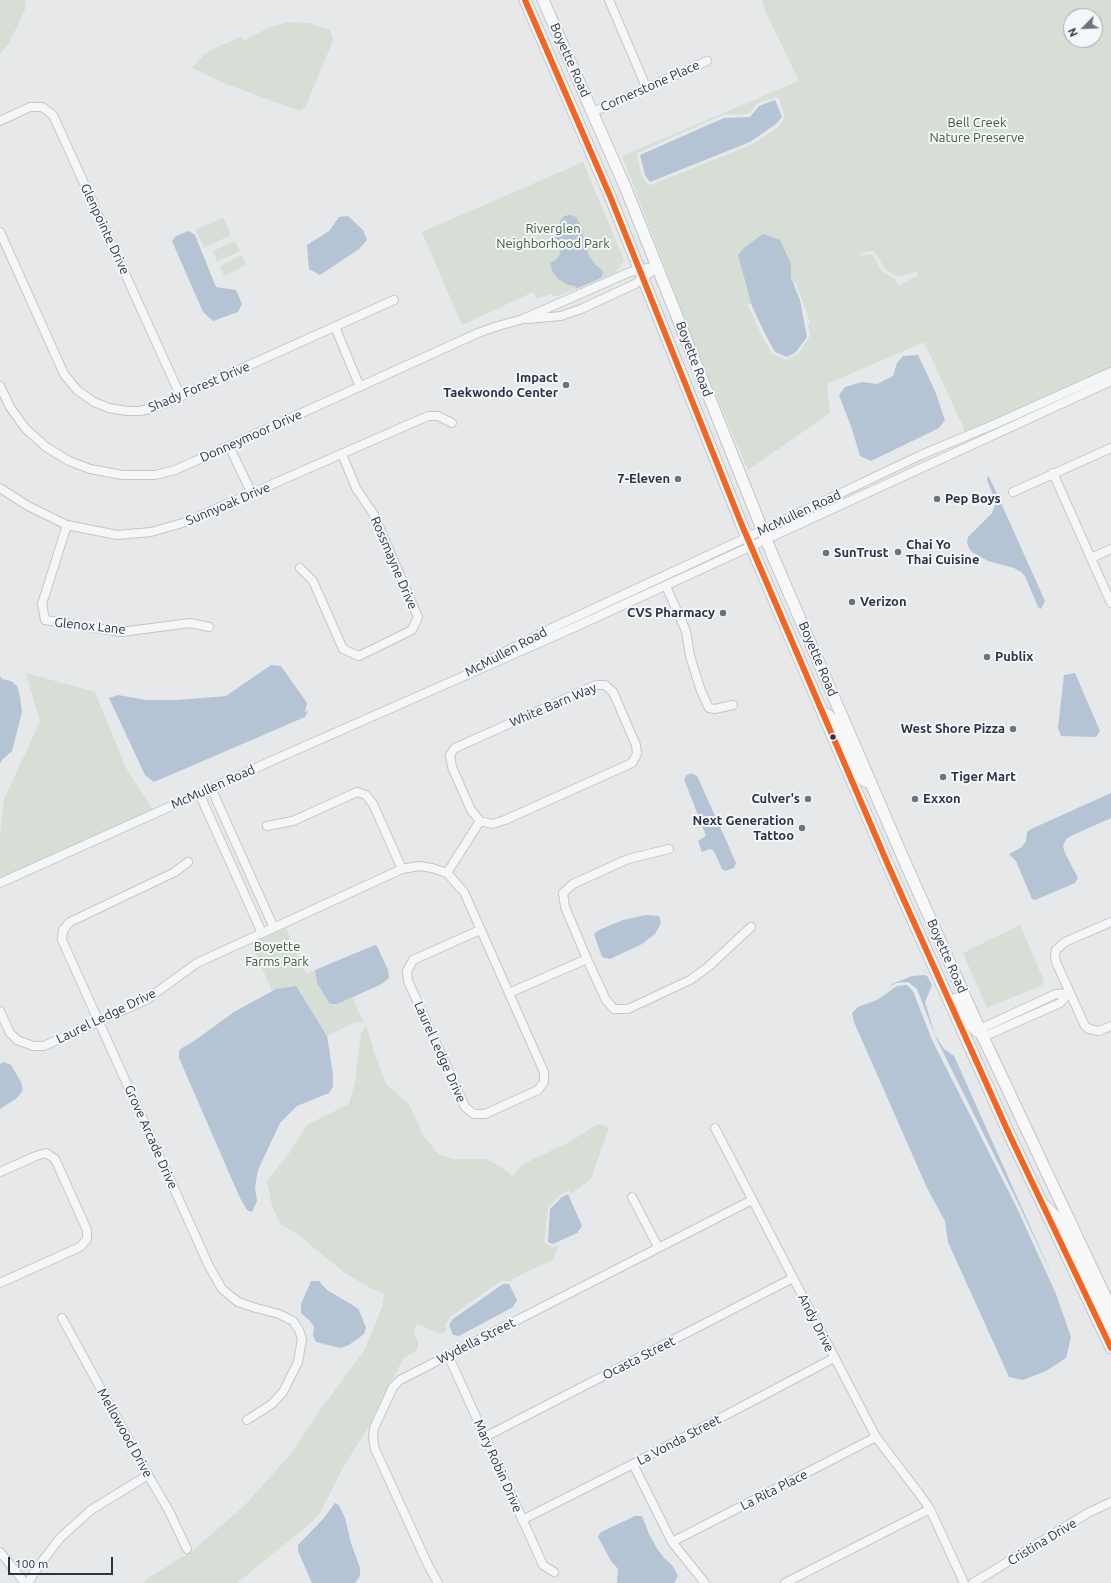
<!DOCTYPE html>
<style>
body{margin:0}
#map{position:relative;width:1111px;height:1583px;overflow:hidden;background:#e6e8ea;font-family:Ubuntu,sans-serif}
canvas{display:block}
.north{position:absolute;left:1063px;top:8px;width:40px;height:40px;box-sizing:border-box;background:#f4f6f9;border:1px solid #a4a8b1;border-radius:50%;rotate:246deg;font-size:11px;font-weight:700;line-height:16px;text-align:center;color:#2b3445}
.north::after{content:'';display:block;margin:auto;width:14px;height:18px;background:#6c737f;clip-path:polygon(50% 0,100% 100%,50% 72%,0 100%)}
.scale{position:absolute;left:8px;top:1557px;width:105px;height:18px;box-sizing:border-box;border:2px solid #2b3445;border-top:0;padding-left:5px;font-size:12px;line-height:14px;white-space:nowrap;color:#2b3445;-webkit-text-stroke:3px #f4f6f9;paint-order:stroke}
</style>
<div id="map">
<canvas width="1111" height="1583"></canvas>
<div class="north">N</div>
<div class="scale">100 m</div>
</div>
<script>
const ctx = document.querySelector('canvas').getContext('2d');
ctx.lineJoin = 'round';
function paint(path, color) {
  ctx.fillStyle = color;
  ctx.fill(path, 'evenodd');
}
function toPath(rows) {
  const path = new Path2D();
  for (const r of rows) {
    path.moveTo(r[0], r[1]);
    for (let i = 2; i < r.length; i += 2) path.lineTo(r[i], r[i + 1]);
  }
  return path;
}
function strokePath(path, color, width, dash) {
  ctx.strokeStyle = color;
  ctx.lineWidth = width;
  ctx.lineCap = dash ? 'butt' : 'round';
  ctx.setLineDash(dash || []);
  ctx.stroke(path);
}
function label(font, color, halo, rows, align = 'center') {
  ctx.font = font + ' Ubuntu,sans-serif';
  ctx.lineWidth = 4;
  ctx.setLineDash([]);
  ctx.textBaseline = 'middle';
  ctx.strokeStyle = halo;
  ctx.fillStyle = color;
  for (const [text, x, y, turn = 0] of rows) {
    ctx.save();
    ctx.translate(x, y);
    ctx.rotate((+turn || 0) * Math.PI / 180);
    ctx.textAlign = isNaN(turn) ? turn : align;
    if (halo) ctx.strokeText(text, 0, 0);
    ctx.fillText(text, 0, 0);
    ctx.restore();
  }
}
const green = toPath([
 [0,0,26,0,25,10,9,43,0,54],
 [762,0,1111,0,1111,368,966,433,924,342,827,384,830,413,748,470,699,355,622,156,799,81,767,15],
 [1071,16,1095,16,1095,40,1071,40],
 [776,97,779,99,785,118,778,127,751,145,651,185,647,184,642,176,637,156,638,153,722,115,748,114,758,103],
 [874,251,885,269,898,277,917,271,918,275,899,286,895,279,882,271,872,254,857,256,865,252],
 [796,283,810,322,808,326,810,336,798,354,786,360,772,354,762,336,748,305],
 [288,22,309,23,330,30,333,40,306,106,300,111,226,84,192,68,205,54,213,49,240,37,244,41,268,28],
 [583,162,624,260,620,267,614,274,554,297,551,294,537,299,533,292,462,325,422,232],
 [223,218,231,235,204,248,195,230],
 [235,241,240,251,217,262,213,251],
 [242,255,246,265,224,276,220,266],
 [26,673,95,692,126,768,153,810,0,879,0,837,4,799,40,722],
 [1020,925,1044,981,1042,985,987,1008,963,953],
 [286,928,306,974,315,970,317,983,337,1004,352,997,364,1023,356,1022,327,1036,316,1019,276,989,272,991,252,944],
 [366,1025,374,1052,386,1084,409,1104,423,1135,439,1155,453,1159,486,1159,501,1167,512,1176,520,1167,533,1159,566,1144,598,1124,609,1127,591,1179,572,1193,568,1191,561,1194,548,1208,544,1243,552,1247,559,1245,553,1260,524,1273,510,1281,501,1281,451,1316,445,1325,447,1330,442,1334,417,1324,414,1333,418,1342,418,1349,403,1359,370,1424,344,1466,320,1513,312,1522,237,1583,143,1583,148,1578,192,1551,244,1506,290,1455,315,1417,364,1351,382,1307,384,1295,381,1292,370,1288,345,1273,297,1234,280,1224,272,1206,267,1181,288,1155,307,1125,349,1104,355,1082,361,1033]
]);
const water = toPath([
 [775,100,782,117,776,124,750,142,650,182,645,175,640,155,724,118,750,117,759,106],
 [570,215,576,217,579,222,589,256,596,265,602,270,603,273,601,278,576,289,575,286,568,285,558,279,552,271,550,263,556,260,560,254,561,246,554,237,557,234,560,221,564,216],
 [348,216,363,230,367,240,359,249,320,275,309,269,307,245,329,231,339,217],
 [189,231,195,235,216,287,236,290,242,304,238,312,213,321,203,312,172,241,176,236],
 [763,234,780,240,791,264,791,278,800,300,807,337,796,352,787,357,775,352,765,334,752,306,738,255,745,247],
 [918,355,935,391,945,420,939,428,871,461,860,456,852,429,839,395,845,387,862,382,877,384,893,376,897,363,903,356],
 [987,477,989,477,992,483,1045,601,1041,609,1038,607,1025,576,1021,572,1014,568,988,561,972,552,969,548,967,542,968,537,992,513,995,505,993,495,987,480],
 [271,665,281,666,307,703,305,712,308,711,305,717,154,782,145,775,109,698,118,695,146,700,177,700,226,696],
 [1075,673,1100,731,1096,737,1061,736,1058,728,1064,675],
 [0,676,2,679,11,681,17,686,20,696,22,712,12,751,2,760,0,764],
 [691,773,697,776,726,840,736,863,734,868,725,871,722,869,714,851,710,849,702,852,698,841,706,836,684,779,687,775],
 [1111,793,1111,818,1073,835,1066,839,1063,846,1065,853,1078,878,1075,883,1035,900,1032,899,1016,861,1009,854,1022,847,1026,841,1027,832,1031,829],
 [646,915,659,916,661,923,655,934,642,944,610,959,602,957,594,934,599,930,623,920],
 [375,945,377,946,383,959,388,970,389,978,380,985,337,1004,330,1004,317,983,315,970],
 [925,975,928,977,932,985,925,1002,935,1035,944,1049,954,1056,959,1067,1055,1282,1019,1205,936,1038,917,989,908,982,896,983,891,986,892,984,912,976],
 [907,985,913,991,932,1040,1016,1206,1056,1294,1071,1337,1066,1358,1046,1371,1023,1380,1009,1377,995,1346,948,1242,945,1221,927,1188,854,1022,852,1013,858,1007,877,1000,897,986],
 [296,986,327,1036,333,1074,333,1087,329,1093,297,1106,280,1123,258,1170,255,1187,257,1201,252,1212,247,1210,240,1198,179,1058,179,1051,182,1048,194,1041,234,1012,276,989],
 [4,1062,11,1065,21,1082,23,1090,17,1098,0,1109,0,1064],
 [568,1194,582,1226,577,1233,553,1244,548,1242,550,1209,562,1197],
 [311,1281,319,1281,327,1290,354,1306,359,1310,366,1328,364,1334,349,1345,340,1348,316,1342,313,1336,314,1326,309,1320,301,1313,301,1304],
 [503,1284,509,1284,517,1300,513,1307,459,1336,453,1335,449,1325,453,1319],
 [335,1503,339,1505,345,1518,351,1543,360,1568,360,1576,355,1583,312,1583,298,1551,298,1545,323,1519],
 [635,1516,642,1516,649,1534,658,1550,664,1558,672,1565,678,1576,674,1583,617,1583,618,1569,611,1561,598,1537,601,1532]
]);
const minor = toPath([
 [609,0,647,89],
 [593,112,707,61],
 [0,121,30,107,42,107,53,115,181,397],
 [0,232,64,374,77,390,94,402,109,408,127,411,140,411,154,408,394,300],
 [527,319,561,316,581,309,635,284,657,267],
 [335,327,360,387],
 [0,386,10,407,25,428,46,447,69,461,90,469,122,475,155,475,175,470,229,446,478,333,498,326,523,319,630,272,657,266],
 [229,446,252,494],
 [1053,473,1111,603],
 [0,488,28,506,67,525,117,535,151,532,186,522,428,416,438,416,452,423],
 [1013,492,1111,448],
 [67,525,42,604,45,620,121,632,190,623,209,627],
 [1091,558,1111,549],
 [300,568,313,581,343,649,359,656,412,630,418,617,374,515,356,488,342,454],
 [666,586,686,631,690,656,701,691,709,708,715,709,733,705],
 [487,661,550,629,780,522,921,455,995,424,1111,372],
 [596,685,605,685,613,692,636,745,637,754,632,763,505,820,492,824,480,821,471,810,452,767,450,755,455,748,596,685],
 [211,788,274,928],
 [199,793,262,933],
 [267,826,293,821,357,792,366,795,373,804,402,869],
 [669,849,628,859,573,884,563,893,565,907,587,959,606,1000,614,1009,628,1009,690,980,708,967,751,927],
 [188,862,175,872,70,922,63,930,62,940,209,1266,222,1289,238,1302,256,1308,279,1314,293,1321,299,1330,302,1339,298,1362,283,1392,272,1404,247,1420],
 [447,873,480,821],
 [0,883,278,758,573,628,1111,381],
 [1111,922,1065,942,1056,950,1055,956,1056,962,1085,1026,1089,1029,1099,1031,1111,1026],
 [509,993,587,959],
 [0,1011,10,1033,17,1040,33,1046,44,1046,146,1000,197,963,402,869,419,866,432,868,447,873,464,892,544,1072,544,1082,538,1090,485,1114,474,1114,465,1107,408,981,407,971,413,960,480,930],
 [980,1029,1056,994,1069,993],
 [983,1037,1060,1003,1069,993],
 [715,1128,876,1437,918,1492,930,1509,964,1583],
 [0,1172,36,1156,46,1153,55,1159,87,1230,87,1239,80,1247,0,1283],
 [632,1197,658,1247],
 [62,1318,148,1475,169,1511,187,1549],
 [448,1355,543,1565,554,1572],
 [485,1437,793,1278],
 [633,1464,672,1542,705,1583],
 [522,1520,633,1464,834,1358],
 [672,1542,876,1437],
 [0,1552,25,1583],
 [28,1583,40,1564,60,1538,91,1510,148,1475],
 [438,1583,428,1565,375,1449,373,1438,374,1428,393,1387,400,1380,752,1200],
 [785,1583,930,1509],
 [973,1583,1088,1513,1111,1502]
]);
const major = toPath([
 [525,0,610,196,741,523,889,867,1010,1136,1111,1348],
 [543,0,626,189,772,554,904,860,983,1037,1111,1309],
 [828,715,839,729,860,776,865,781,871,782],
 [956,999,967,1020,977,1031],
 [1045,1206,1057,1218,1062,1225,1111,1328]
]);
const bus1 = toPath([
 [525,0,610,196,741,523,889,867,1010,1136,1111,1348]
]);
const markers = [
 [566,385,4,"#6c737f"],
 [678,479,4,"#6c737f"],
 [937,499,4,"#6c737f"],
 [898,552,4,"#6c737f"],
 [826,553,4,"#6c737f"],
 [852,602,4,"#6c737f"],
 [723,613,4,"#6c737f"],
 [987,657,4,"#6c737f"],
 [1013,729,4,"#6c737f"],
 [833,737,3.5,"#2b3445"],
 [943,777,4,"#6c737f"],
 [808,799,4,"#6c737f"],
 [915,799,4,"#6c737f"],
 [802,828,4,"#6c737f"]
];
const streetNames = [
 ["Boyette Road",570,60,66],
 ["Cornerstone Place",650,86,-24],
 ["Glenpointe Drive",105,229,65],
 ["Boyette Road",694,359,69],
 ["Shady Forest Drive",199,387,-23],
 ["Donneymoor Drive",251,436,-24],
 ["Sunnyoak Drive",228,504,-23],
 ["McMullen Road",799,513,-25],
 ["Rossmayne Drive",394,563,67],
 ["Glenox Lane",90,626,6],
 ["McMullen Road",506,652,-28],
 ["Boyette Road",818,659,67],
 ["White Barn Way",553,705,-23],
 ["McMullen Road",213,787,-24],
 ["Boyette Road",947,956,66],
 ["Laurel Ledge Drive",106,1016,-26],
 ["Laurel Ledge Drive",440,1052,66],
 ["Grove Arcade Drive",151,1137,66],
 ["Andy Drive",816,1323,63],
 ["Wydella Street",476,1341,-27],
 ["Ocasta Street",639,1358,-27],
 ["Mellowood Drive",125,1433,61],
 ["La Vonda Street",679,1440,-28],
 ["Mary Robin Drive",498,1466,66],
 ["La Rita Place",774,1490,-27],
 ["Cristina Drive",1042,1542,-31]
];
const parkNames = [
 ["Bell Creek",977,123],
 ["Nature Preserve",977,138],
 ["Riverglen",553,229],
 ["Neighborhood Park",553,244],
 ["Boyette",277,947],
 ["Farms Park",277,962]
];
const poiNames = [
 ["Impact",558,378,"right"],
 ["Taekwondo Center",558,393,"right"],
 ["7-Eleven",670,479,"right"],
 ["Pep Boys",945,499],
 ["Chai Yo",906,545],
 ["Thai Cuisine",906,560],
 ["SunTrust",834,553],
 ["Verizon",860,602],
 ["CVS Pharmacy",715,613,"right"],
 ["Publix",995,657],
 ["West Shore Pizza",1005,729,"right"],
 ["Tiger Mart",951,777],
 ["Culver's",800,799,"right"],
 ["Exxon",923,799],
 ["Next Generation",794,821,"right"],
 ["Tattoo",794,836,"right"]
];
paint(green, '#d6ded6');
paint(water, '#b4c4d5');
strokePath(minor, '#c4c6c8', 10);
strokePath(major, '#c2c5c8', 13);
strokePath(minor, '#f5f6f7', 8);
strokePath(major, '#f8f8f8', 11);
strokePath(bus1, '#f26522', 6);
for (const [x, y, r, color] of markers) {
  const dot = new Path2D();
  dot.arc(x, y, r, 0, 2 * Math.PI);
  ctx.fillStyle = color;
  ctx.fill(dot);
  strokePath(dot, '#f4f6f9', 1.5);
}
label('13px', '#2b3445', '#f4f6f9', streetNames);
label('13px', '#3f6138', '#f4f6f9', parkNames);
label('bold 13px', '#2b3445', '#f4f6f9', poiNames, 'left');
</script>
